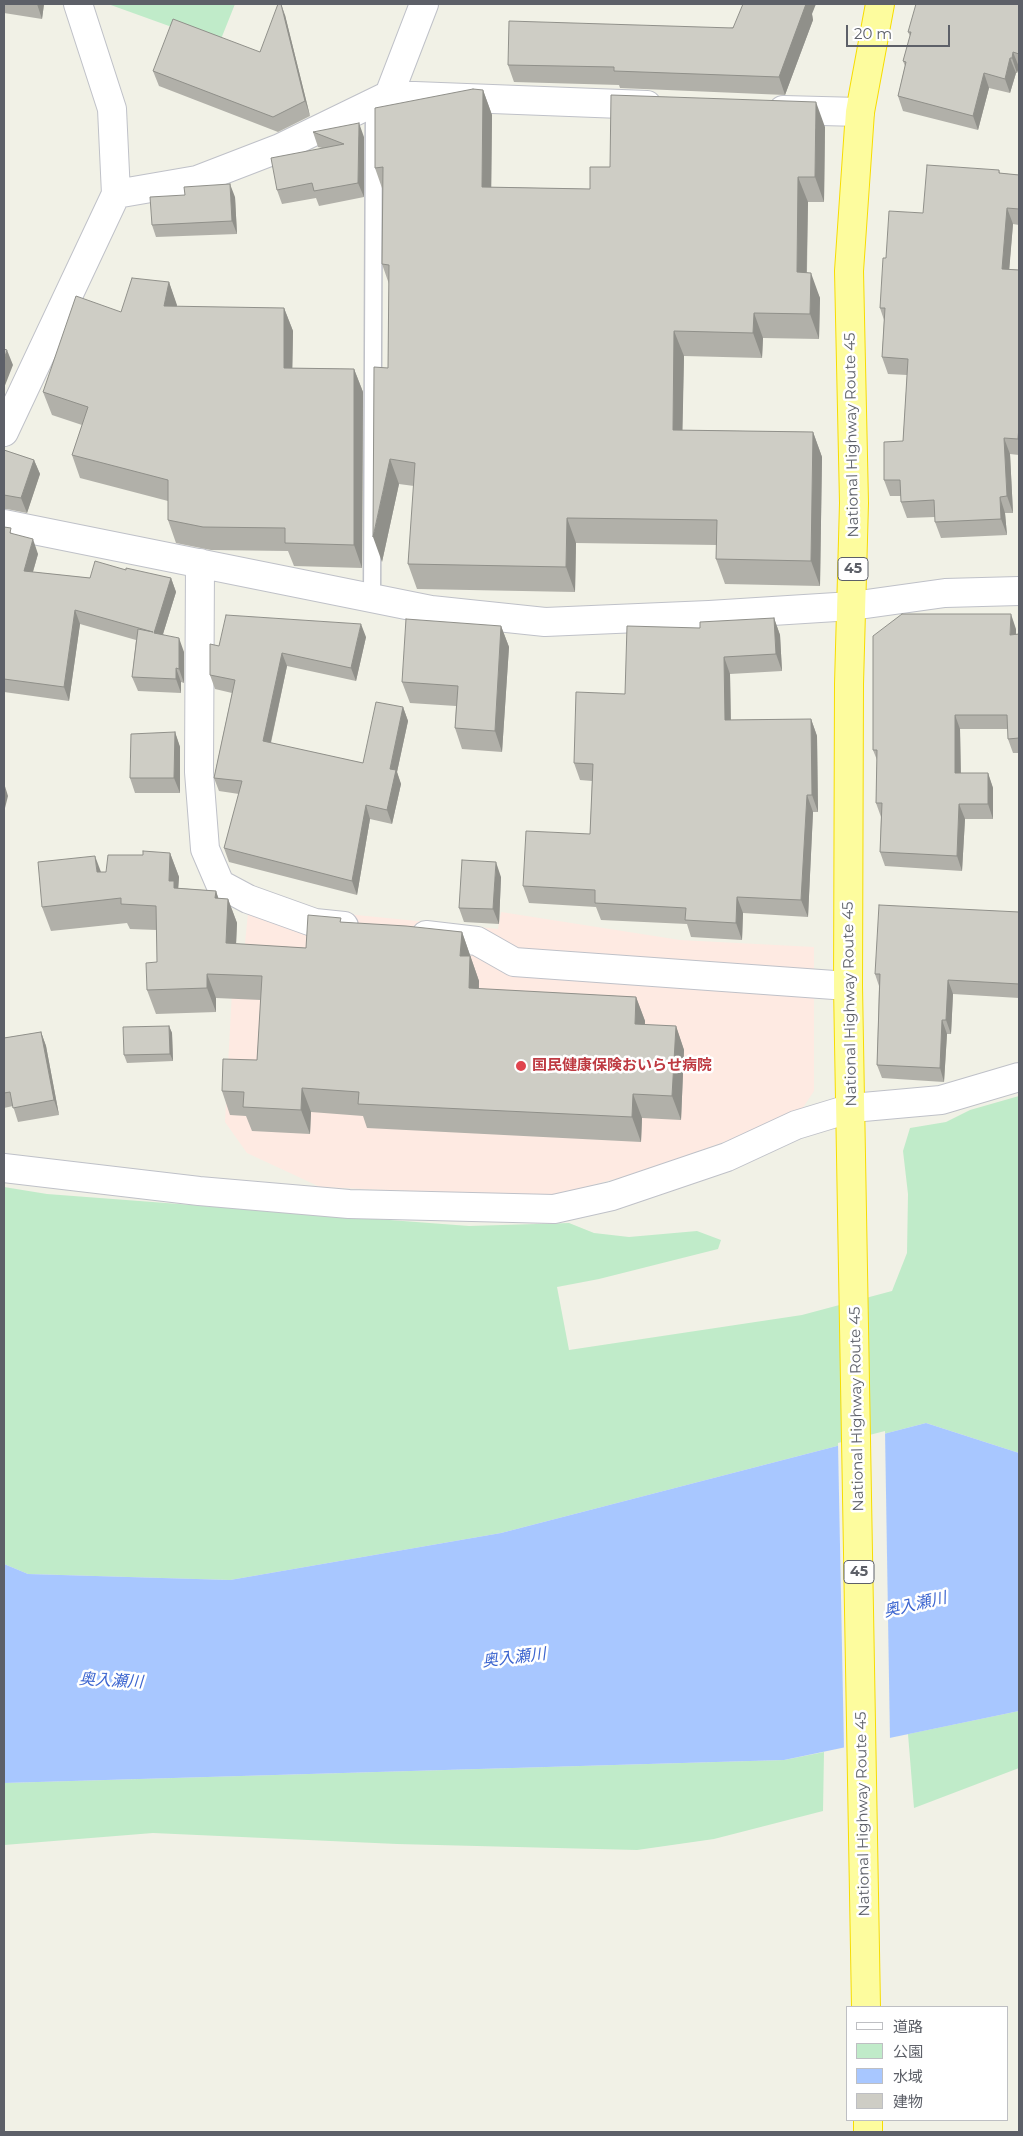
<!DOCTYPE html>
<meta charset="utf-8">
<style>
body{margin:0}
#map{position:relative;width:1023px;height:2136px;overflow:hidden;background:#f1f1e6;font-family:Montserrat,"Noto Sans JP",sans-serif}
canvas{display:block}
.frame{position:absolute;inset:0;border:5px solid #5d6068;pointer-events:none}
.legend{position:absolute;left:846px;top:2006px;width:162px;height:115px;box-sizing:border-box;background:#fff;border:1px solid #bebfc3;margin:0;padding:6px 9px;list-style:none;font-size:15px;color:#5d6068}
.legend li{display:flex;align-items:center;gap:10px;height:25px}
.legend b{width:25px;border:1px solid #bebfc3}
.scale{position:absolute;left:846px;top:25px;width:104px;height:22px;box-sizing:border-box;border:2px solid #5d6068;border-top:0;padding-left:6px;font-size:15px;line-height:18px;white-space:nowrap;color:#5d6068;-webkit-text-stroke:4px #fff;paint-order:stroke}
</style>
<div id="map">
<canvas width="1023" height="2136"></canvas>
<div class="frame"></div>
<ul class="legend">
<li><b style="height:6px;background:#fff"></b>道路</li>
<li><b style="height:14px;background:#c0ebc9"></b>公園</li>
<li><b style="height:14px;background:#a8c7ff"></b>水域</li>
<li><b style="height:14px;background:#cecdc5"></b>建物</li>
</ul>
<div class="scale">20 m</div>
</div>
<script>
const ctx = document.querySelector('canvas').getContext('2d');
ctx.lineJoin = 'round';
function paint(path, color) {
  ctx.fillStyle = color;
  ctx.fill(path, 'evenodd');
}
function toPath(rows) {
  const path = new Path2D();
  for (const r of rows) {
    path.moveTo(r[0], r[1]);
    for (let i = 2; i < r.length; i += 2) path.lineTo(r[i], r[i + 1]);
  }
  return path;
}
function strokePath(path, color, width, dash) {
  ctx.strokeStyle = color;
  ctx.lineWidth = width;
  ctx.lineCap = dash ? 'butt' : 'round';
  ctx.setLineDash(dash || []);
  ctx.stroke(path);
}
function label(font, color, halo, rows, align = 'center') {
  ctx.font = font + ' Montserrat,"Noto Sans JP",sans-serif';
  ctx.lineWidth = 5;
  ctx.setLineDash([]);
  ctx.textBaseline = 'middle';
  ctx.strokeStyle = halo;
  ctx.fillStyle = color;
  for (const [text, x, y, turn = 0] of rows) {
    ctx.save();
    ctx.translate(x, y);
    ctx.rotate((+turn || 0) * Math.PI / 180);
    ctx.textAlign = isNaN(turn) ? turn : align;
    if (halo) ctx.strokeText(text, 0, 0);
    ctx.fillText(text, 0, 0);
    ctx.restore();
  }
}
const medical = toPath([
 [326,912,498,929,501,912,680,940,814,947,814,1091,802,1109,770,1125,648,1170,548,1197,320,1187,247,1153,225,1122,232,991,243,963,248,913]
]);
const green = toPath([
 [108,4,235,4,219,44],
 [1019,1096,1019,1453,926,1423,501,1533,230,1580,28,1574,4,1564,4,1187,47,1194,469,1226,569,1223,594,1233,629,1237,697,1231,721,1240,718,1249,599,1279,557,1287,569,1350,802,1315,892,1291,907,1253,908,1194,903,1151,910,1128,946,1122,970,1110],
 [1019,1711,1019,1768,914,1808,908,1734],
 [824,1752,823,1811,714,1839,637,1850,397,1844,153,1833,4,1845,4,1783,784,1760]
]);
const water = toPath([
 [926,1423,1019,1453,1019,1711,784,1760,4,1783,4,1564,28,1574,230,1580,501,1533]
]);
const pier = toPath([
 [885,1431,890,1741,844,1750,838,1443]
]);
const service = toPath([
 [372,598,374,102]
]);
const minor = toPath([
 [389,95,424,4],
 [783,110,860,112],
 [116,194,197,180,280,148,389,95,647,105],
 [4,432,116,194,112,109,78,4],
 [4,524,431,610,545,622,709,615,852,606],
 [200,563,199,772,205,849,220,884,248,899,315,923,344,926],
 [426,935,477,941,514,962,848,986],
 [4,1168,199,1191,349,1204,554,1209,612,1196,727,1157,796,1125,852,1108,941,1100,1019,1077]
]);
const tertiary = toPath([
 [852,606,945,593,1019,591]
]);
const trunk = toPath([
 [866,2007,848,986,849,684,854,503,849,271,860,112,880,4],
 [868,2120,868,2132]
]);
const wall = toPath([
 [4,4,44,4,42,19,4,13],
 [1019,4,1019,67,1017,73,1016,73,1010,93,989,88,978,130,903,111,898,96,905,66,903,61,910,36,908,32],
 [812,14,813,20,785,95,620,88,619,85,514,82,508,65],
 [285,15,310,116,278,132,159,86,153,71,260,52],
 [483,90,492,115,491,187,590,189,610,167,825,127,824,202,808,202,807,272,820,298,819,339,763,338,762,358,684,356,682,430,813,432,822,457,820,586,725,584,716,559,717,545,576,543,575,592,417,589,408,564,414,486,399,484,382,562,388,368,389,284,382,264,383,191,375,168],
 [313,132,364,137,364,197,319,206,316,198,282,204,277,190,322,148,318,147],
 [999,170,1000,173,1019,175,1019,225,1013,224,1009,269,1019,270,1019,455,1010,454,1013,513,1005,513,1007,535,941,538,935,522,935,517,907,518,901,502,901,496,890,496,884,480,903,441,907,375,888,374,882,357,884,320,880,308,886,258,923,213],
 [235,197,237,234,156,237,152,225],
 [169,282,177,307,284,308,293,331,292,368,354,369,363,392,362,568,294,566,288,551,211,550,176,543,168,520,168,501,80,478,72,455,82,425,52,415,43,392,121,312],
 [4,450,34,460,40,474,27,513,7,509,4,509],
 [4,527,38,554,33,572,90,578,126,570,171,578,176,592,163,634,184,652,184,683,181,682,181,693,138,691,132,677,136,640,80,624,69,701,4,692],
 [774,618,780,635,782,671,730,674,731,720,811,719,817,736,818,812,813,812,808,917,743,913,742,940,691,937,687,924,601,920,596,907,529,903,523,886,590,834,592,781,580,780,574,763,625,694,700,628],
 [501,626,509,647,502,752,462,749,455,728,456,706,410,703,402,682],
 [1016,629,1016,634,1019,634,1019,753,1013,753,1008,739,1008,729,960,729,961,773,988,773,993,788,993,819,965,819,962,871,885,866,880,852,881,817,876,803,877,760,873,750],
 [366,637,356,681,287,666,271,743,363,763,403,707,408,721,397,772,401,784,392,824,370,819,357,895,229,862,224,848,239,794,219,791,214,778,232,693,215,689,210,675,219,646],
 [175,732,180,747,180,793,135,793,130,778],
 [170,853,179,877,178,888,216,891,218,898,228,899,237,923,236,944,306,948,342,922,462,932,479,981,479,989,636,997,645,1021,645,1025,676,1026,684,1050,681,1120,642,1118,641,1142,367,1128,363,1116,311,1112,310,1134,252,1131,246,1116,230,1115,222,1091,257,1060,261,1000,216,998,216,1012,156,1014,147,990,157,962,157,930,130,929,127,923,51,931,42,907,101,872,106,872,143,855],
 [501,877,499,924,464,922,459,908],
 [1019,912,1019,998,953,994,951,1034,947,1034,944,1082,882,1078,877,1065,879,986,875,974],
 [169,1026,172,1033,173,1061,127,1063,124,1055],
 [41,1032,46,1046,59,1115,18,1122,13,1106,4,1108,4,1038]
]);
const shadedWall = toPath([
 [37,4,44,4,42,19],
 [281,4,285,15,310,116,305,101],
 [805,4,816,4,812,14,813,20,785,95,779,77],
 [1013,52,1019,67,1017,73,1012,58],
 [1010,58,1016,73,1010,93,1005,79],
 [984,73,989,88,978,130,973,116],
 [483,90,492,115,491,212,482,187],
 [816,102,825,127,824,202,815,177],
 [359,123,364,137,364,197,358,183],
 [798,177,808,202,806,297,797,272],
 [230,184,235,197,237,234,232,221],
 [1007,208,1013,224,1008,285,1002,269],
 [811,273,820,298,819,339,810,314],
 [169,282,177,305,173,330,164,306],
 [284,308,293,331,292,391,284,368],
 [754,313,763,338,762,358,753,333],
 [674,331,684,356,682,455,673,430],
 [7,350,13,365,4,388,4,360],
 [354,369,363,392,362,568,354,545],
 [813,432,822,457,820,586,811,561],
 [1004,438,1010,454,1013,513,1007,496],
 [390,459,399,484,382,562,373,537],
 [34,460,40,474,27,513,21,498],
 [1000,497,1005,513,1007,535,1001,519],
 [567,518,576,543,575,592,566,567],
 [33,539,38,554,29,585,24,571],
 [171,578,176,592,159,647,154,633],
 [75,610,80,624,69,701,64,687],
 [1011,614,1016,629,1016,649,1010,635],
 [774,618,780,635,782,671,776,654],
 [361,624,366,637,356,681,351,668],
 [501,626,509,647,502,752,495,731],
 [179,638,184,652,184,683,179,669],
 [282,653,287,666,268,755,263,741],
 [724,657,730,674,731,737,725,720],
 [176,668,181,682,181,693,176,679],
 [403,707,408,721,397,772,401,784,392,824,387,810,390,769],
 [955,715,960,729,961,788,955,773],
 [811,719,817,736,818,812,812,795],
 [175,732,180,747,180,793,174,778],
 [988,773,993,788,993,819,988,804],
 [4,783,8,796,4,812],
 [807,795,813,812,808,917,801,900],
 [959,804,965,819,962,871,957,856],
 [366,805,370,819,357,895,352,881],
 [170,853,179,877,178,892,183,905,169,881],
 [95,856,104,880,97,872],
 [496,862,501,877,499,924,493,909],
 [216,891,224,915,215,898],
 [737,897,743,913,742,940,736,923],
 [228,899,237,923,235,967,226,943],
 [462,932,479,981,478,1012,469,988,460,956],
 [207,974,216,998,216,1012,207,988],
 [948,980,953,994,951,1034,946,1020],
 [636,997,645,1021,644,1048,635,1024],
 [942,1020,947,1034,944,1082,940,1068],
 [169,1026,172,1033,173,1061,170,1054],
 [676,1026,684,1050,681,1120,672,1096],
 [41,1032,46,1046,59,1115,54,1100],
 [302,1088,311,1112,310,1134,301,1110],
 [633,1094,642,1118,641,1142,632,1117]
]);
const building = toPath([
 [278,4,281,4,305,101,273,117,153,71,173,19,260,52,278,4],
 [743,4,806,4,779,77,614,71,614,67,508,65,509,21,733,28,743,4],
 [916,4,1019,4,1019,54,1013,52,1012,58,1010,58,1005,79,984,73,973,116,898,96,906,62,903,61,911,32,908,32,916,4],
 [473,89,483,90,482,187,590,189,590,167,610,167,611,95,816,102,815,177,798,177,797,272,811,273,810,314,754,313,753,333,674,331,673,430,813,432,811,561,716,559,717,520,567,518,566,567,408,564,415,463,390,459,373,537,374,367,388,368,389,265,382,264,383,167,375,168,375,108,473,89],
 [359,123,358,183,314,191,312,183,277,190,271,158,344,144,313,132,359,123],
 [927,165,999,170,999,173,1019,175,1019,209,1007,208,1002,269,1019,270,1019,426,1018,439,1004,438,1007,496,1000,497,1001,519,935,522,934,500,901,502,900,480,884,480,884,442,903,441,908,359,882,357,885,308,880,308,883,258,886,258,889,211,923,213,927,165],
 [230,184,232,221,152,225,150,197,185,195,184,187,230,184],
 [132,278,169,282,164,306,284,308,284,368,354,369,354,545,285,543,285,528,203,527,168,520,168,480,72,455,88,407,43,392,76,296,121,312,132,278],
 [4,349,7,350,4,360,4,349],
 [4,450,34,460,21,498,4,495,4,450],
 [4,527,11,528,10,533,33,539,24,571,90,578,95,561,126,570,126,568,171,578,154,633,179,638,179,669,176,668,176,679,132,677,138,629,153,632,75,610,64,687,4,679,4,527],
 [902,614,1011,614,1010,635,1019,634,1019,738,1008,739,1007,715,955,715,955,773,988,773,988,804,959,804,957,856,880,852,882,803,876,803,877,750,873,750,873,636,902,614],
 [226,615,361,624,351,668,282,653,263,741,363,763,376,702,403,707,390,769,396,770,387,810,366,805,352,881,224,848,242,781,214,778,235,680,210,675,210,644,219,646,226,615],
 [774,618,776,654,724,657,725,720,811,719,812,795,807,795,801,900,737,897,736,923,685,920,686,908,595,903,595,890,523,886,526,831,590,834,593,764,574,763,576,692,625,694,627,626,700,628,700,622,774,618],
 [406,619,501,626,495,731,455,728,458,686,402,682,406,619],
 [175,732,174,778,130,778,131,734,175,732],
 [143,851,170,853,169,881,174,881,174,888,216,891,215,898,228,899,226,943,306,948,308,915,341,918,340,922,406,926,462,932,460,956,470,956,469,988,636,997,635,1024,676,1026,672,1096,633,1094,632,1117,358,1104,359,1092,302,1088,301,1110,243,1107,244,1092,222,1091,223,1059,257,1060,262,976,207,974,207,988,147,990,146,963,157,962,156,906,121,904,121,898,42,907,38,862,95,856,97,872,106,872,108,855,143,855,143,851],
 [462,860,496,862,493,909,459,908,462,860],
 [879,905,1019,912,1019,984,948,980,946,1020,942,1020,940,1068,877,1065,880,974,875,974,879,905],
 [169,1026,170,1054,124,1055,123,1027,169,1026],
 [41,1032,54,1100,13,1108,10,1092,4,1093,4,1038,41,1032]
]);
const markers = [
 [521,1066,6,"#e0444e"]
];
const shields = [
 [853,569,30],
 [859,1572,30]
];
const shieldNames = [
 ["45",853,569],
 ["45",859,1572]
];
const streetNames = [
 ["National Highway Route 45",852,435,-91],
 ["National Highway Route 45",850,1004,-91],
 ["National Highway Route 45",857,1409,-91],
 ["National Highway Route 45",863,1814,-91]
];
const healthNames = [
 ["国民健康保険おいらせ病院",532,1066]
];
const waterNames = [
 ["奥入瀬川",915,1605,-13],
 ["奥入瀬川",514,1658,-7],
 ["奥入瀬川",111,1681,3]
];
paint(medical, '#feeae2');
paint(green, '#c0ebc9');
paint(water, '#a8c7ff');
paint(pier, '#f1f1e6');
strokePath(service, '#bfc1c8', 19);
strokePath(minor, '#bfc1c8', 30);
strokePath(tertiary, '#bfc1c8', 30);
strokePath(trunk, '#f7dd00', 30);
strokePath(service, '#fff', 16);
strokePath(minor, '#fff', 28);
strokePath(tertiary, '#fff', 28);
strokePath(trunk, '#fdfc9e', 28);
paint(wall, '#b1b0a9');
paint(shadedWall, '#90908a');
paint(building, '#cecdc5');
strokePath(building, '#90908a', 1);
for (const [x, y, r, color] of markers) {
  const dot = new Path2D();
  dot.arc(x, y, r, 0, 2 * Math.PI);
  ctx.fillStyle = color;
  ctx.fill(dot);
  strokePath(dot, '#fff', 2);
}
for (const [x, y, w] of shields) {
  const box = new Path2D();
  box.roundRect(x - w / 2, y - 11.5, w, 23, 4);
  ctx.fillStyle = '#fff';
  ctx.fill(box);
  strokePath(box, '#5d6068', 1);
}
label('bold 14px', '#5d6068', null, shieldNames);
label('15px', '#5d6068', '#fff', streetNames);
label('bold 15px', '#be3a42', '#fff', healthNames, 'left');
label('italic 16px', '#3d66d0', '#fff', waterNames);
</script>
